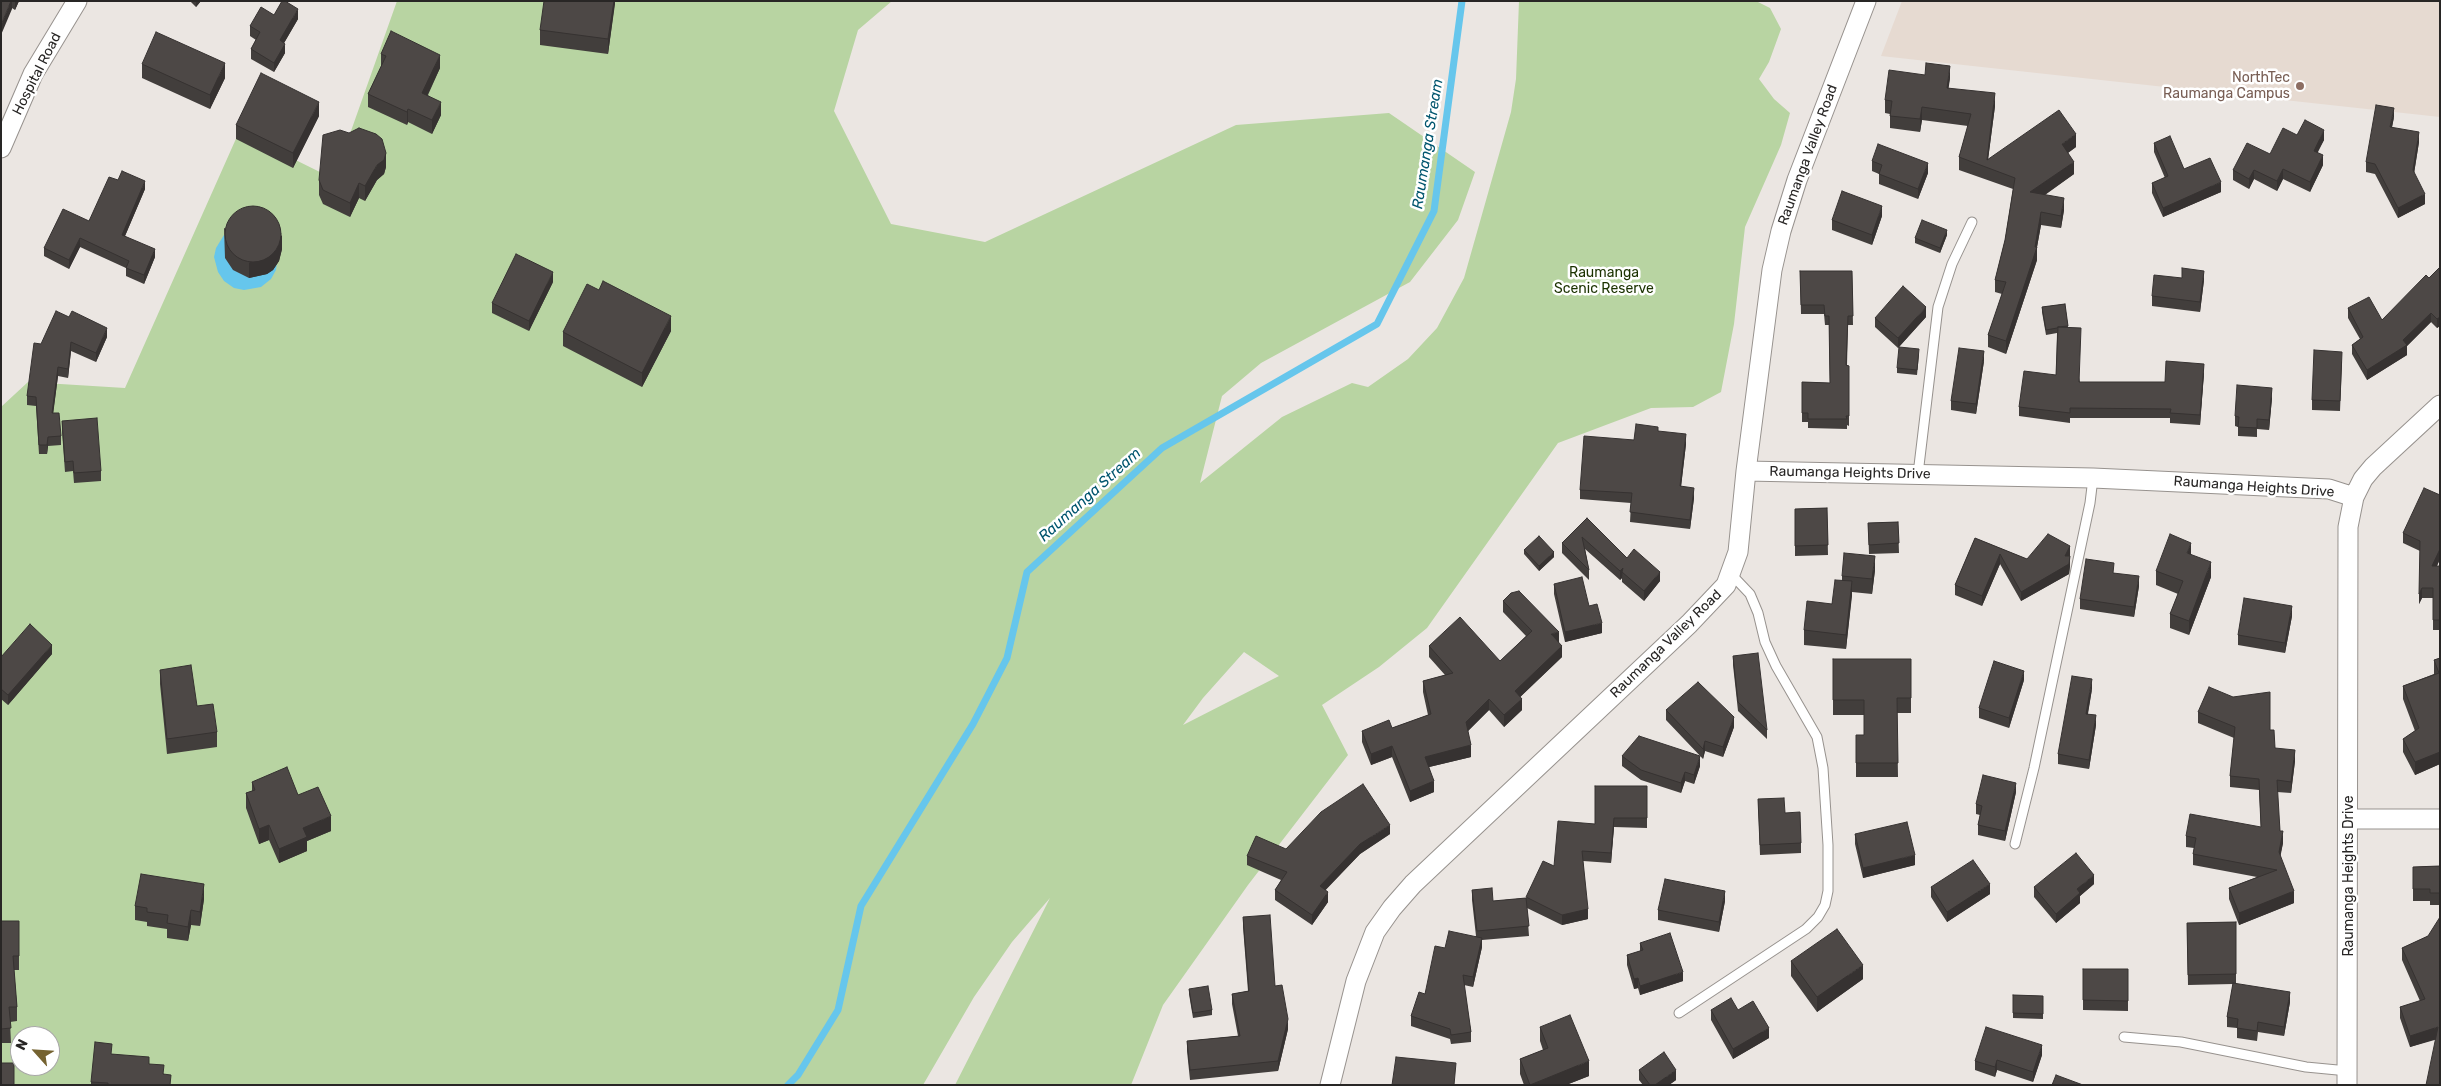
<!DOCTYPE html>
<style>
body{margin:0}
#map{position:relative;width:2441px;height:1086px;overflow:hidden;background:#ebe6e2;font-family:Rubik,sans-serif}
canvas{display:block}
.frame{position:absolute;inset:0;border:2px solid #282625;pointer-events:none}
.north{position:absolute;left:10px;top:1026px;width:50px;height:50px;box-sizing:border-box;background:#fff;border:1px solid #a9a8a8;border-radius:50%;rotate:296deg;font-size:14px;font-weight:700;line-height:20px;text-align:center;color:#282625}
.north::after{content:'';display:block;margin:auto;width:18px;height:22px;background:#756331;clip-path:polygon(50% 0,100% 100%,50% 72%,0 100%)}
</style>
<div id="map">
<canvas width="2441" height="1086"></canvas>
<div class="frame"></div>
<div class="north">N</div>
</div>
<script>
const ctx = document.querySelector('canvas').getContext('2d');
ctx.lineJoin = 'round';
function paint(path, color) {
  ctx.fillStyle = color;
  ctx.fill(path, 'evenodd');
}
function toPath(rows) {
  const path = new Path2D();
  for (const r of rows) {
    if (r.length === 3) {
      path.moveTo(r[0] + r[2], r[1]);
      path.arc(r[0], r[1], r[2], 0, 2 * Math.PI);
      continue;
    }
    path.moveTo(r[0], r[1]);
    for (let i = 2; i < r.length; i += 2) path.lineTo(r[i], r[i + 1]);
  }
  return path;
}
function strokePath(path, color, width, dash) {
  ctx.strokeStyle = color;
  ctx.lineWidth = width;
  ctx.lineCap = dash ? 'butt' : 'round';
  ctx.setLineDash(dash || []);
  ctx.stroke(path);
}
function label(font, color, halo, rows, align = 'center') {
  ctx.font = font + ' Rubik,sans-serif';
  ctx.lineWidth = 5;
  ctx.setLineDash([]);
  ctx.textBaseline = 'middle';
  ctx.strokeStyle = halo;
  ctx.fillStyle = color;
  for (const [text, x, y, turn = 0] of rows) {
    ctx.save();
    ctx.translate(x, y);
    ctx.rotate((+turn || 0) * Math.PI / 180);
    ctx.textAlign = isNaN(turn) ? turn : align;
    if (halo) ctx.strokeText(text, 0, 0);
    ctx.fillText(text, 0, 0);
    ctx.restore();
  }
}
const built = toPath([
 [1902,1,2440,1,2440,117,1881,56]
]);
const green = toPath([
 [397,1,892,1,858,30,834,111,891,224,985,242,1236,125,1389,113,1475,172,1458,220,1410,282,1261,363,1222,396,1200,483,1282,417,1352,383,1368,387,1408,359,1437,328,1464,278,1511,112,1516,79,1519,1,1756,1,1770,8,1781,29,1769,62,1759,79,1774,99,1790,113,1781,145,1745,227,1734,324,1721,392,1693,407,1651,408,1558,443,1427,628,1379,667,1322,705,1348,755,1248,885,1163,1005,1131,1085,955,1085,1050,898,1012,942,974,997,923,1085,1,1085,1,407,28,382,125,388,239,132,334,179],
 [1244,652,1279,676,1183,725,1203,698],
 [20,1036,50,1036,50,1066,20,1066]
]);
const water = toPath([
 [224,235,278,253,276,270,271,279,261,287,244,290,234,288,224,281,218,272,214,257,216,248]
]);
const stream = toPath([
 [788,1085,798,1075,838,1010,861,906,973,724,1007,658,1027,572,1162,448,1377,324,1434,211,1462,1]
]);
const service = toPath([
 [1918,474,1938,307,1952,264,1972,222],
 [2015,844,2034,768,2090,503,2093,478],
 [1679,1013,1806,929,1818,917,1825,905,1828,891,1828,845,1823,768,1817,737,1776,666,1765,642,1758,613,1750,594,1731,574],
 [2124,1037,2181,1042,2306,1067,2348,1071]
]);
const minor = toPath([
 [1,148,33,74,77,1],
 [1746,471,2093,478,2329,489,2354,497],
 [2349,819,2440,819],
 [1330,1085,1356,981,1375,932,1392,908,1413,884,1689,624,1726,585,1738,552,1746,471,1772,270,1781,231,1797,180,1866,1],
 [2347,1085,2348,527,2354,497,2363,479,2373,467,2440,405]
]);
const wall = toPath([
 [1,1,19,1,15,10],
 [190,1,201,1,196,7],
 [615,1,608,54,540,45,540,30],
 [274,15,298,19,284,43,285,53,274,72,251,59,251,49,256,40,250,36,250,26],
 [381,54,440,68,428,95,441,115,432,134,408,122,407,125,368,107,368,94,381,67],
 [142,64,225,78,210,109,142,78],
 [1950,78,1948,88,1995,106,1988,159,2076,147,2068,153,2074,174,2045,195,2064,210,2061,228,2041,225,2037,247,2037,260,2006,354,1988,347,1988,335,2002,294,1995,292,1995,280,2005,240,2013,189,1959,170,1959,157,1968,126,1922,120,1920,132,1890,128,1890,114,1885,113,1885,100],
 [319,116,293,168,236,139,236,125],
 [2394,117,2392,127,2419,142,2414,173,2425,204,2398,218,2375,174,2366,172,2366,162],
 [2297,135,2324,140,2317,152,2323,165,2310,192,2283,179,2277,191,2254,179,2249,189,2233,180,2233,170,2270,154],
 [2154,143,2184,169,2221,192,2163,217,2152,193,2152,183,2165,178,2154,152],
 [1872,161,1928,173,1918,199,1879,184,1879,174,1872,171],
 [386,167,384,174,377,180,365,201,359,198,350,217,323,204,319,195,319,180],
 [118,180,145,189,125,236,155,257,144,284,126,276,126,268,80,247,69,269,44,256,44,248,89,221],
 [1882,216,1872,245,1832,230,1832,220],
 [224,228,282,249,279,261,273,270,267,274,249,278,233,270,225,258],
 [1947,235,1940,253,1915,243,1915,238],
 [2440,267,2440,326,2437,328,2431,322,2407,346,2407,355,2367,380,2352,354,2352,345,2360,339,2348,318,2348,308,2382,320,2429,278],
 [1800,271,1852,271,1853,325,1848,325,1847,365,1849,366,1849,426,1847,425,1847,429,1808,428,1808,422,1802,422,1802,382,1830,383,1829,325,1825,325,1824,314,1801,314],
 [2204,280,2200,312,2152,306,2152,296],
 [553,282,529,331,492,313,492,303],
 [599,290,671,331,642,387,563,346,563,332],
 [2065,304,2068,327,2080,382,2165,382,2204,373,2200,425,2170,423,2170,418,2070,418,2070,423,2019,416,2019,407,2056,375,2057,333,2046,335,2042,312,2042,307],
 [1926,317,1898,348,1875,327,1875,318],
 [107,337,96,362,71,351,68,378,58,376,53,413,61,436,61,445,48,446,47,454,39,454,36,406,27,405,27,396,41,344],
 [1919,354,1917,375,1897,373,1897,368],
 [1984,361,1976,414,1951,410,1951,401],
 [2342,361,2340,411,2312,410,2312,400],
 [2272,398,2269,430,2257,429,2257,437,2238,436,2238,427,2235,426,2235,416],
 [62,421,101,471,101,481,74,483,73,471,65,472,62,431],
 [1658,431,1686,444,1681,486,1694,498,1690,529,1630,522,1631,503,1580,499,1580,490,1634,440],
 [2440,495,2440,559,2437,566,2440,566,2440,630,2433,630,2433,598,2422,598,2419,604,2420,551,2403,543,2403,533],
 [1827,508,1828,555,1795,556,1795,509],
 [1587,518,1627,558,1660,581,1644,601,1622,582,1622,578,1620,580,1585,549,1589,570,1589,580,1562,553,1562,543],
 [1898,522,1899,553,1869,554,1868,523],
 [1975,538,2027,559,2070,546,2070,566,2069,574,2021,601,2000,564,1982,606,1955,595,1955,585],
 [1524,550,1554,557,1539,571,1524,554],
 [2191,554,2211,577,2189,635,2170,628,2170,614,2178,594,2156,585,2156,571],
 [1875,570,1872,594,1852,592,1846,649,1804,645,1804,630,1832,604,1842,581,1842,576],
 [2114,573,2139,586,2134,617,2080,609,2080,599],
 [1554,584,1602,633,1565,642,1554,594],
 [1503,601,1559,643,1562,657,1520,697,1522,710,1504,727,1489,710,1468,731,1471,757,1429,767,1434,792,1410,802,1392,757,1371,765,1362,742,1362,731,1392,728,1428,715,1423,692,1423,681,1445,675,1429,657,1429,646,1500,661,1526,636,1503,612],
 [2292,616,2285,653,2238,645,2238,635],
 [52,654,8,705,1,699,1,657],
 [1733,656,1767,730,1767,739,1738,711,1733,665],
 [2440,658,2440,764,2415,775,2403,752,2403,739,2415,731,2403,699,2403,686,2434,674,2434,660],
 [1833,659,1911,659,1911,713,1897,713,1898,777,1856,777,1856,735,1864,735,1864,715,1833,715],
 [160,670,197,706,217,732,217,747,167,754,160,684],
 [2024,680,2009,728,1979,718,1979,708],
 [2092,689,2088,714,2096,725,2089,769,2058,764,2058,754],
 [1666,710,1734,727,1723,757,1705,751,1703,759,1666,720],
 [2198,712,2270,730,2275,748,2295,761,2291,793,2277,792,2280,831,2283,843,2280,856,2294,903,2239,925,2229,899,2229,888,2257,877,2193,865,2193,854,2194,848,2186,847,2186,836,2261,827,2259,790,2230,787,2230,776,2234,738,2198,723],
 [1622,756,1700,766,1694,784,1685,781,1681,793,1641,780,1622,766],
 [252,782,298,795,331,831,307,841,307,851,279,863,269,840,259,844,246,808,246,793,252,791],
 [1647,786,1647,828,1614,827,1611,863,1583,861,1588,919,1562,925,1527,908,1529,936,1482,940,1482,947,1473,987,1464,985,1471,1032,1471,1042,1451,1044,1450,1039,1411,1026,1411,1016,1425,994,1445,948,1476,936,1472,900,1472,890,1493,901,1526,898,1554,866,1595,824],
 [2016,792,2005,841,1978,835,1978,825,1980,815,1976,814,1976,804],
 [1758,799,1785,813,1801,843,1801,853,1760,855],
 [1390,834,1360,854,1325,890,1328,902,1312,925,1275,900,1275,890,1281,880,1247,865,1247,856,1286,849],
 [1855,834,1915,865,1863,878,1855,844],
 [2440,866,2440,905,2430,905,2430,901,2413,901,2413,867],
 [2094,884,2080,896,2080,903,2056,923,2034,897,2034,887],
 [1931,887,1990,894,1947,922,1931,897],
 [204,899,200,926,191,925,188,941,167,938,167,929,147,926,147,922,135,920,135,906],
 [1725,901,1719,932,1658,920,1658,910],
 [1243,917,1275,986,1288,1029,1278,1071,1190,1080,1187,1051,1187,1041,1238,1036,1232,1004,1232,994,1248,991,1243,927],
 [1,921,19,921,19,970,14,970,17,1007,17,1021,10,1022,11,1043,1,1043],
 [2236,922,2236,984,2290,1002,2284,1036,2258,1032,2257,1041,2237,1038,2237,1028,2227,1027,2227,1017,2233,984,2188,985,2187,923],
 [2428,936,2435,1039,2410,1047,2400,1018,2400,1007,2420,1001,2402,960,2402,948],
 [1640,943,1683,981,1640,995,1638,988,1634,989,1627,965,1627,955,1640,951],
 [1791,961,1863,979,1817,1012,1791,976],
 [2083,969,2128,969,2128,1011,2083,1010],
 [1189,989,1212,1010,1212,1015,1193,1018,1189,994],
 [2013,995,2043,996,2043,1019,2013,1018],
 [1711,1010,1738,1010,1769,1038,1733,1059,1711,1020],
 [1540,1027,1589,1076,1566,1085,1524,1085,1520,1074,1520,1059,1543,1050,1540,1041],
 [112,1054,149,1064,164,1074,171,1085,91,1085,91,1082],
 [2042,1055,2033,1082,1997,1070,1995,1077,1975,1070,1975,1061],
 [1639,1070,1676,1080,1669,1085,1643,1085,1639,1080]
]);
const shadedWall = toPath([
 [11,1,12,1,12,9,1,35,1,25],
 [15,1,19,1,15,10],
 [196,1,201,1,196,7],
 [614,1,615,1,615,4,608,54,608,39],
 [298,9,298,19,280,50,280,40],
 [285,44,285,53,274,72,274,63],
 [440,55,440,68,422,106,422,93],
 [225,63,225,78,210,109,210,95],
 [1950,66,1950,78,1947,100,1947,88],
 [1995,93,1995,106,1987,168,1987,160],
 [319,102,319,116,293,168,293,153],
 [441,102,441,115,432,134,432,120],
 [1922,107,1922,120,1920,132,1920,119],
 [2394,108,2394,117,2390,137,2390,127],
 [408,109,408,122,407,125,407,112],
 [2324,130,2324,140,2314,160,2314,151],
 [2419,132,2419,142,2413,180,2413,170],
 [2076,134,2076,147,2062,157,2062,144],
 [386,153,386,167,384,174,377,180,365,201,365,186,377,165],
 [2323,155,2323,165,2310,192,2310,182],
 [2074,162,2074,174,2030,205,2030,192],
 [1928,163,1928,173,1918,199,1918,189],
 [2283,169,2283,179,2277,191,2277,181],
 [2254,170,2254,179,2249,189,2249,179],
 [145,181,145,189,122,243,122,235],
 [2221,182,2221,192,2163,217,2163,208],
 [359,183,359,198,350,217,350,203],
 [2425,194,2425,204,2398,218,2398,208],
 [2064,198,2064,210,2061,228,2061,216],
 [1882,206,1882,216,1872,245,1872,235],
 [2041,212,2041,225,2037,247,2037,260,2006,354,2006,341,2035,247],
 [1947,230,1947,235,1940,253,1940,248],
 [282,235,282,249,279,261,273,270,267,274,249,278,249,263],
 [80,238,80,247,69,269,69,260],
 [155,249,155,257,144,284,144,275],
 [2204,271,2204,280,2200,312,2200,302],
 [553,272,553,282,529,331,529,321],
 [1926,307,1926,317,1898,348,1898,338],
 [2431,313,2431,322,2407,346,2407,355,2367,380,2367,370,2403,340],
 [671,316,671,331,642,387,642,373],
 [2440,317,2440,326,2437,328,2437,319],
 [107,328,107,337,96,362,96,353],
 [71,342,71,351,68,378,68,369],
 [1984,351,1984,361,1976,414,1976,404],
 [2204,364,2204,373,2200,425,2200,415],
 [58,367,58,376,52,423,52,413],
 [2272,388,2272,398,2269,430,2269,420],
 [1686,434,1686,444,1680,496,1680,486],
 [48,437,48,446,47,454,47,445],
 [1694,488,1694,498,1690,529,1690,520],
 [2191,543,2191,557,2187,553],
 [2070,546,2070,556,2065,556],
 [2440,549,2440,559,2432,576,2432,566],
 [1554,552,1554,557,1539,571,1539,566],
 [2000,554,2000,564,1982,606,1982,596],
 [1875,556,1875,570,1872,594,1872,579],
 [2070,556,2070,566,2069,574,2021,601,2021,592],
 [2211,562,2211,577,2189,635,2189,621],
 [1623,568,1622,578,1620,580,1620,571],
 [1660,572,1660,581,1644,601,1644,591],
 [2139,576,2139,586,2134,617,2134,607],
 [1852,581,1852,596,1846,649,1846,635],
 [2422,588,2422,598,2419,604,2419,594],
 [2292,606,2292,616,2285,653,2285,643],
 [1602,623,1602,633,1565,642,1565,632],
 [1559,632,1559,644,1551,634],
 [52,645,52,654,8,705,8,695],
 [1562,646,1562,657,1515,702,1515,691],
 [2024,671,2024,680,2009,728,2009,718],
 [2092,679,2092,689,2086,723,2086,714],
 [1489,699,1489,710,1466,733,1466,722],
 [1522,699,1522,710,1504,727,1504,715],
 [2096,715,2096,725,2089,769,2089,760],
 [1734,717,1734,727,1723,757,1723,747],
 [1705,741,1705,751,1703,759,1703,749],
 [1471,745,1471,757,1425,768,1425,757],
 [1392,746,1392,757,1371,765,1371,754],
 [2295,750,2295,761,2291,793,2291,782],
 [2440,752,2440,764,2415,775,2415,762],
 [1700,756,1700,766,1694,784,1694,775],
 [1685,772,1685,781,1681,793,1681,783],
 [1434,781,1434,792,1410,802,1410,791],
 [2016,783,2016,792,2005,841,2005,831],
 [331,816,331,831,307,841,307,851,279,863,279,849,303,828],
 [1614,818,1614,827,1611,863,1611,853],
 [269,825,269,840,259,844,259,829],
 [1390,825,1390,834,1360,854,1320,896,1320,886,1360,844],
 [2283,831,2283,843,2279,864,2279,852],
 [1915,855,1915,865,1863,878,1863,868],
 [2094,875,2094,884,2080,896,2080,903,2056,923,2056,914,2077,889],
 [204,884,204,899,200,926,200,912],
 [1990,884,1990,894,1947,922,1947,912],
 [1725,891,1725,901,1719,932,1719,922],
 [2294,891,2294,903,2239,925,2239,913],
 [1328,892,1328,902,1312,925,1312,915],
 [1588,909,1588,919,1562,925,1562,915],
 [191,910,191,925,188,941,188,927],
 [1482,938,1482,947,1473,987,1473,977],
 [1863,965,1863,979,1817,1012,1817,997],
 [1683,972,1683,981,1640,995,1640,986],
 [1638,978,1638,988,1634,989,1634,979],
 [2290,992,2290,1002,2284,1036,2284,1027],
 [1288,1019,1288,1029,1278,1071,1278,1061],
 [2438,1027,2438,1039,2410,1047,2410,1036],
 [1769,1028,1769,1038,1733,1059,1733,1049],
 [2042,1045,2042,1055,2033,1082,2033,1072],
 [1997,1060,1997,1070,1995,1077,1995,1067],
 [1589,1061,1589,1076,1566,1085,1531,1085],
 [1676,1070,1676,1080,1669,1085,1655,1085]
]);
const building = toPath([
 [1,1,11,1,1,25,1,1],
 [282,1,285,1,298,9,280,40,285,44,274,63,251,49,260,32,250,26,261,7,274,15,282,1],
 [544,1,614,1,608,39,540,30,544,1],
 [391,31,440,55,422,93,441,102,432,120,408,109,407,112,368,94,386,56,381,54,391,31],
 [156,32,225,63,210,95,142,64,156,32],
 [1926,63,1950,66,1947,88,1995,93,1987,160,2059,110,2076,134,2062,144,2074,162,2030,192,2064,198,2061,216,2041,212,2035,247,2037,247,2006,341,1988,335,2006,282,1995,280,2005,240,2015,178,1959,157,1971,114,1922,107,1920,119,1890,116,1892,101,1885,100,1889,70,1925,75,1926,63],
 [261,73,319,102,293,153,236,125,261,73],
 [2376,105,2394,108,2390,127,2419,132,2413,170,2425,194,2398,208,2375,164,2366,162,2376,105],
 [2305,120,2324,130,2314,151,2323,155,2310,182,2283,169,2277,181,2254,170,2249,179,2233,170,2247,143,2270,154,2283,128,2297,135,2305,120],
 [359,128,376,134,382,139,386,153,384,160,377,165,365,186,359,183,350,203,323,190,319,180,323,135,340,130,349,133,359,128],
 [2170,136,2184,169,2210,158,2221,182,2163,208,2152,183,2168,176,2154,143,2170,136],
 [1878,144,1928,163,1918,189,1879,174,1882,165,1872,161,1878,144],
 [122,171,145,181,122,235,155,249,144,275,126,268,129,261,80,238,69,260,44,248,63,209,89,221,109,177,118,180,122,171],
 [1842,191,1882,206,1872,235,1832,220,1842,191],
 [253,234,28],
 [1922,220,1947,230,1940,248,1915,238,1922,220],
 [516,254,553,272,529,321,492,303,516,254],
 [2440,267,2440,317,2437,319,2431,313,2403,340,2407,345,2367,370,2352,345,2363,337,2348,308,2369,297,2382,320,2426,275,2429,278,2440,267],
 [2182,268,2204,271,2200,302,2152,296,2154,275,2182,278,2182,268],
 [1800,271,1852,271,1853,316,1848,316,1846,365,1849,366,1849,416,1846,416,1847,419,1808,419,1808,413,1802,413,1802,382,1830,383,1829,316,1825,316,1824,305,1801,305,1800,271],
 [603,281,671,316,642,373,563,332,587,284,599,290,603,281],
 [1903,286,1926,307,1898,338,1875,318,1903,286],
 [2065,304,2068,326,2058,327,2057,328,2046,330,2042,307,2065,304],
 [56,311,69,317,72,311,107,328,96,353,71,342,68,369,58,367,52,413,59,413,61,436,48,437,47,445,39,445,36,397,27,396,34,343,41,344,56,311],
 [2058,327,2081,328,2079,382,2165,382,2166,361,2204,364,2200,415,2170,413,2171,409,2070,408,2070,413,2019,407,2024,371,2056,375,2058,327],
 [1899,347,1919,349,1917,370,1897,368,1899,347],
 [1959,348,1984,351,1976,404,1951,401,1959,348],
 [2314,350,2342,352,2340,401,2312,400,2314,350],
 [2237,385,2272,388,2269,420,2257,419,2257,428,2238,427,2239,417,2235,416,2237,385],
 [97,418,101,471,74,473,73,461,65,462,62,421,97,418],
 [1636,424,1658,427,1658,431,1686,434,1680,486,1694,488,1690,520,1630,512,1632,493,1580,490,1584,436,1634,440,1636,424],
 [2424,488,2440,495,2440,549,2432,566,2440,566,2440,620,2433,620,2433,588,2422,588,2419,594,2420,541,2403,533,2424,488],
 [1827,508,1828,545,1795,546,1795,509,1827,508],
 [1587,518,1627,558,1634,549,1660,572,1644,591,1622,572,1623,568,1620,571,1582,537,1589,570,1562,543,1587,518],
 [1898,522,1899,543,1869,545,1868,523,1898,522],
 [2048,534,2070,546,2065,556,2070,556,2069,564,2021,592,2000,554,1982,596,1955,585,1975,538,2027,559,2048,534],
 [2170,534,2191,543,2187,553,2211,562,2189,621,2170,614,2183,581,2156,571,2170,534],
 [1539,536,1554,552,1539,566,1524,550,1539,536],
 [1844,553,1875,556,1872,579,1842,576,1844,553],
 [2086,559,2114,563,2113,573,2139,576,2134,607,2080,599,2086,559],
 [1582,577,1589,606,1597,604,1602,623,1565,632,1554,584,1582,577],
 [1835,580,1852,581,1846,635,1804,630,1807,601,1832,604,1835,580],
 [1519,591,1559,632,1551,634,1562,646,1515,691,1522,699,1504,715,1489,699,1466,722,1471,745,1425,757,1434,781,1410,791,1392,746,1371,754,1362,731,1389,720,1392,728,1431,714,1423,681,1453,673,1429,646,1460,617,1500,661,1532,631,1503,601,1511,593,1519,591],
 [2244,598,2292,606,2285,643,2238,635,2244,598],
 [30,624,52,645,8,695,1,689,1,657,30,624],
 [1758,653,1767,730,1738,702,1733,656,1758,653],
 [2440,658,2440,752,2415,762,2403,739,2419,728,2403,686,2439,673,2434,660,2440,658],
 [1833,659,1911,659,1911,698,1897,698,1898,763,1856,763,1856,735,1864,735,1864,700,1833,700,1833,659],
 [1994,661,2024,671,2009,718,1979,708,1994,661],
 [191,665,197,706,213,704,217,732,167,739,160,670,191,665],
 [2072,676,2092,679,2086,714,2096,715,2089,760,2058,754,2072,676],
 [1698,682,1734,717,1723,747,1705,741,1703,749,1666,710,1698,682],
 [2209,687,2233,697,2270,692,2270,730,2274,730,2275,748,2295,750,2291,782,2277,780,2280,831,2283,831,2279,852,2294,891,2239,913,2229,888,2277,870,2193,854,2196,838,2186,836,2190,814,2261,827,2259,779,2230,776,2235,727,2198,712,2209,687],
 [1639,736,1700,756,1694,775,1685,772,1681,783,1641,770,1622,756,1639,736],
 [287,767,298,795,318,787,331,816,303,828,307,837,279,849,269,825,259,829,246,793,255,790,252,782,287,767],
 [1983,775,2016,783,2005,831,1978,825,1982,806,1976,804,1983,775],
 [1363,784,1390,825,1360,844,1320,886,1328,892,1312,915,1275,890,1287,872,1247,856,1256,836,1286,849,1321,812,1363,784],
 [1595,786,1647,786,1647,818,1614,818,1611,853,1582,851,1588,909,1562,915,1526,897,1543,861,1554,866,1558,821,1595,824,1595,786],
 [1784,798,1785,813,1800,812,1801,843,1760,845,1758,799,1784,798],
 [1907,822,1915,855,1863,868,1855,834,1907,822],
 [2076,853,2094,875,2077,889,2080,893,2056,914,2034,887,2076,853],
 [1973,860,1990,884,1947,912,1931,887,1973,860],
 [2440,866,2440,893,2430,893,2430,889,2413,889,2413,867,2440,866],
 [141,874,204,884,200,912,191,910,188,927,167,923,168,915,147,912,147,908,135,906,141,874],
 [1665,879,1725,891,1719,922,1658,910,1665,879],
 [1492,888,1493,901,1526,898,1529,926,1477,931,1472,890,1492,888],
 [1270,915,1275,986,1282,985,1288,1019,1278,1061,1190,1070,1187,1041,1240,1036,1232,994,1249,991,1243,917,1270,915],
 [2440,917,2440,1085,2426,1085,2438,1027,2410,1036,2400,1007,2425,999,2402,948,2428,936,2440,917],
 [1,921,19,921,19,956,13,956,17,1007,9,1007,11,1028,1,1029,1,921],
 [2236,922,2236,974,2188,975,2187,923,2236,922],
 [1837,929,1863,965,1817,997,1791,961,1837,929],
 [1449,931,1482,938,1473,977,1463,975,1471,1032,1451,1035,1450,1029,1411,1016,1419,992,1425,994,1435,946,1445,948,1449,931],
 [1670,933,1683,972,1640,986,1638,978,1634,979,1627,955,1643,950,1640,943,1670,933],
 [2083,969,2128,969,2128,1001,2083,1000,2083,969],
 [2233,983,2290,992,2284,1027,2258,1022,2257,1031,2237,1028,2238,1019,2227,1017,2233,983],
 [1208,986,1212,1010,1193,1013,1189,989,1208,986],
 [2013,995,2043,996,2043,1014,2013,1013,2013,995],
 [1731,998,1738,1010,1753,1001,1769,1028,1733,1049,1711,1010,1731,998],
 [1570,1015,1589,1061,1530,1085,1520,1059,1548,1048,1540,1027,1570,1015],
 [1986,1027,2042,1045,2033,1072,1997,1060,1995,1067,1975,1061,1986,1027],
 [95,1042,112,1044,111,1054,149,1057,149,1064,164,1065,163,1074,171,1075,170,1085,108,1085,108,1083,91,1082,95,1042],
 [1664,1052,1676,1070,1655,1085,1650,1085,1639,1070,1664,1052],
 [1396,1057,1456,1063,1454,1085,1392,1085,1396,1057],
 [1,1063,14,1063,14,1085,1,1085,1,1063],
 [2056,1075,2083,1085,2052,1085,2056,1075]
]);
const markers = [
 [2300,86,5,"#8d6e63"]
];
const streetNames = [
 ["Hospital Road",37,74,-63],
 ["Raumanga Valley Road",1808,155,-70],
 ["Raumanga Heights Drive",1850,473,1],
 ["Raumanga Heights Drive",2254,487,4],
 ["Raumanga Valley Road",1666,644,-44],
 ["Raumanga Heights Drive",2349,876,-90]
];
const educationNames = [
 ["NorthTec",2290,78],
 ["Raumanga Campus",2290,94]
];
const parkNames = [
 ["Raumanga",1604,273],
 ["Scenic Reserve",1604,289]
];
const waterNames = [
 ["Raumanga Stream",1428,144,-81],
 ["Raumanga Stream",1090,495,-42]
];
paint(built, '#e6dad1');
paint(green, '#b8d4a2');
paint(water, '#66c6ec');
strokePath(stream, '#66c6ec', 7);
strokePath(service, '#97928e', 11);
strokePath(minor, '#97928e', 21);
strokePath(service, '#fff', 9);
strokePath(minor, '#fff', 19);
paint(wall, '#423e3c');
paint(shadedWall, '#363231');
paint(building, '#4d4846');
strokePath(building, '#363231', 1);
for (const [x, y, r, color] of markers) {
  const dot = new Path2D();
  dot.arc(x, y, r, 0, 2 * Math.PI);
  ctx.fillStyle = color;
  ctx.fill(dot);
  strokePath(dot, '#fff', 2);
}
label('14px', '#282625', '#fff', streetNames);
label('14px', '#785e54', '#fff', educationNames, 'right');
label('14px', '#1b3200', '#fff', parkNames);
label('italic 15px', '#00556e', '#fff', waterNames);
</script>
